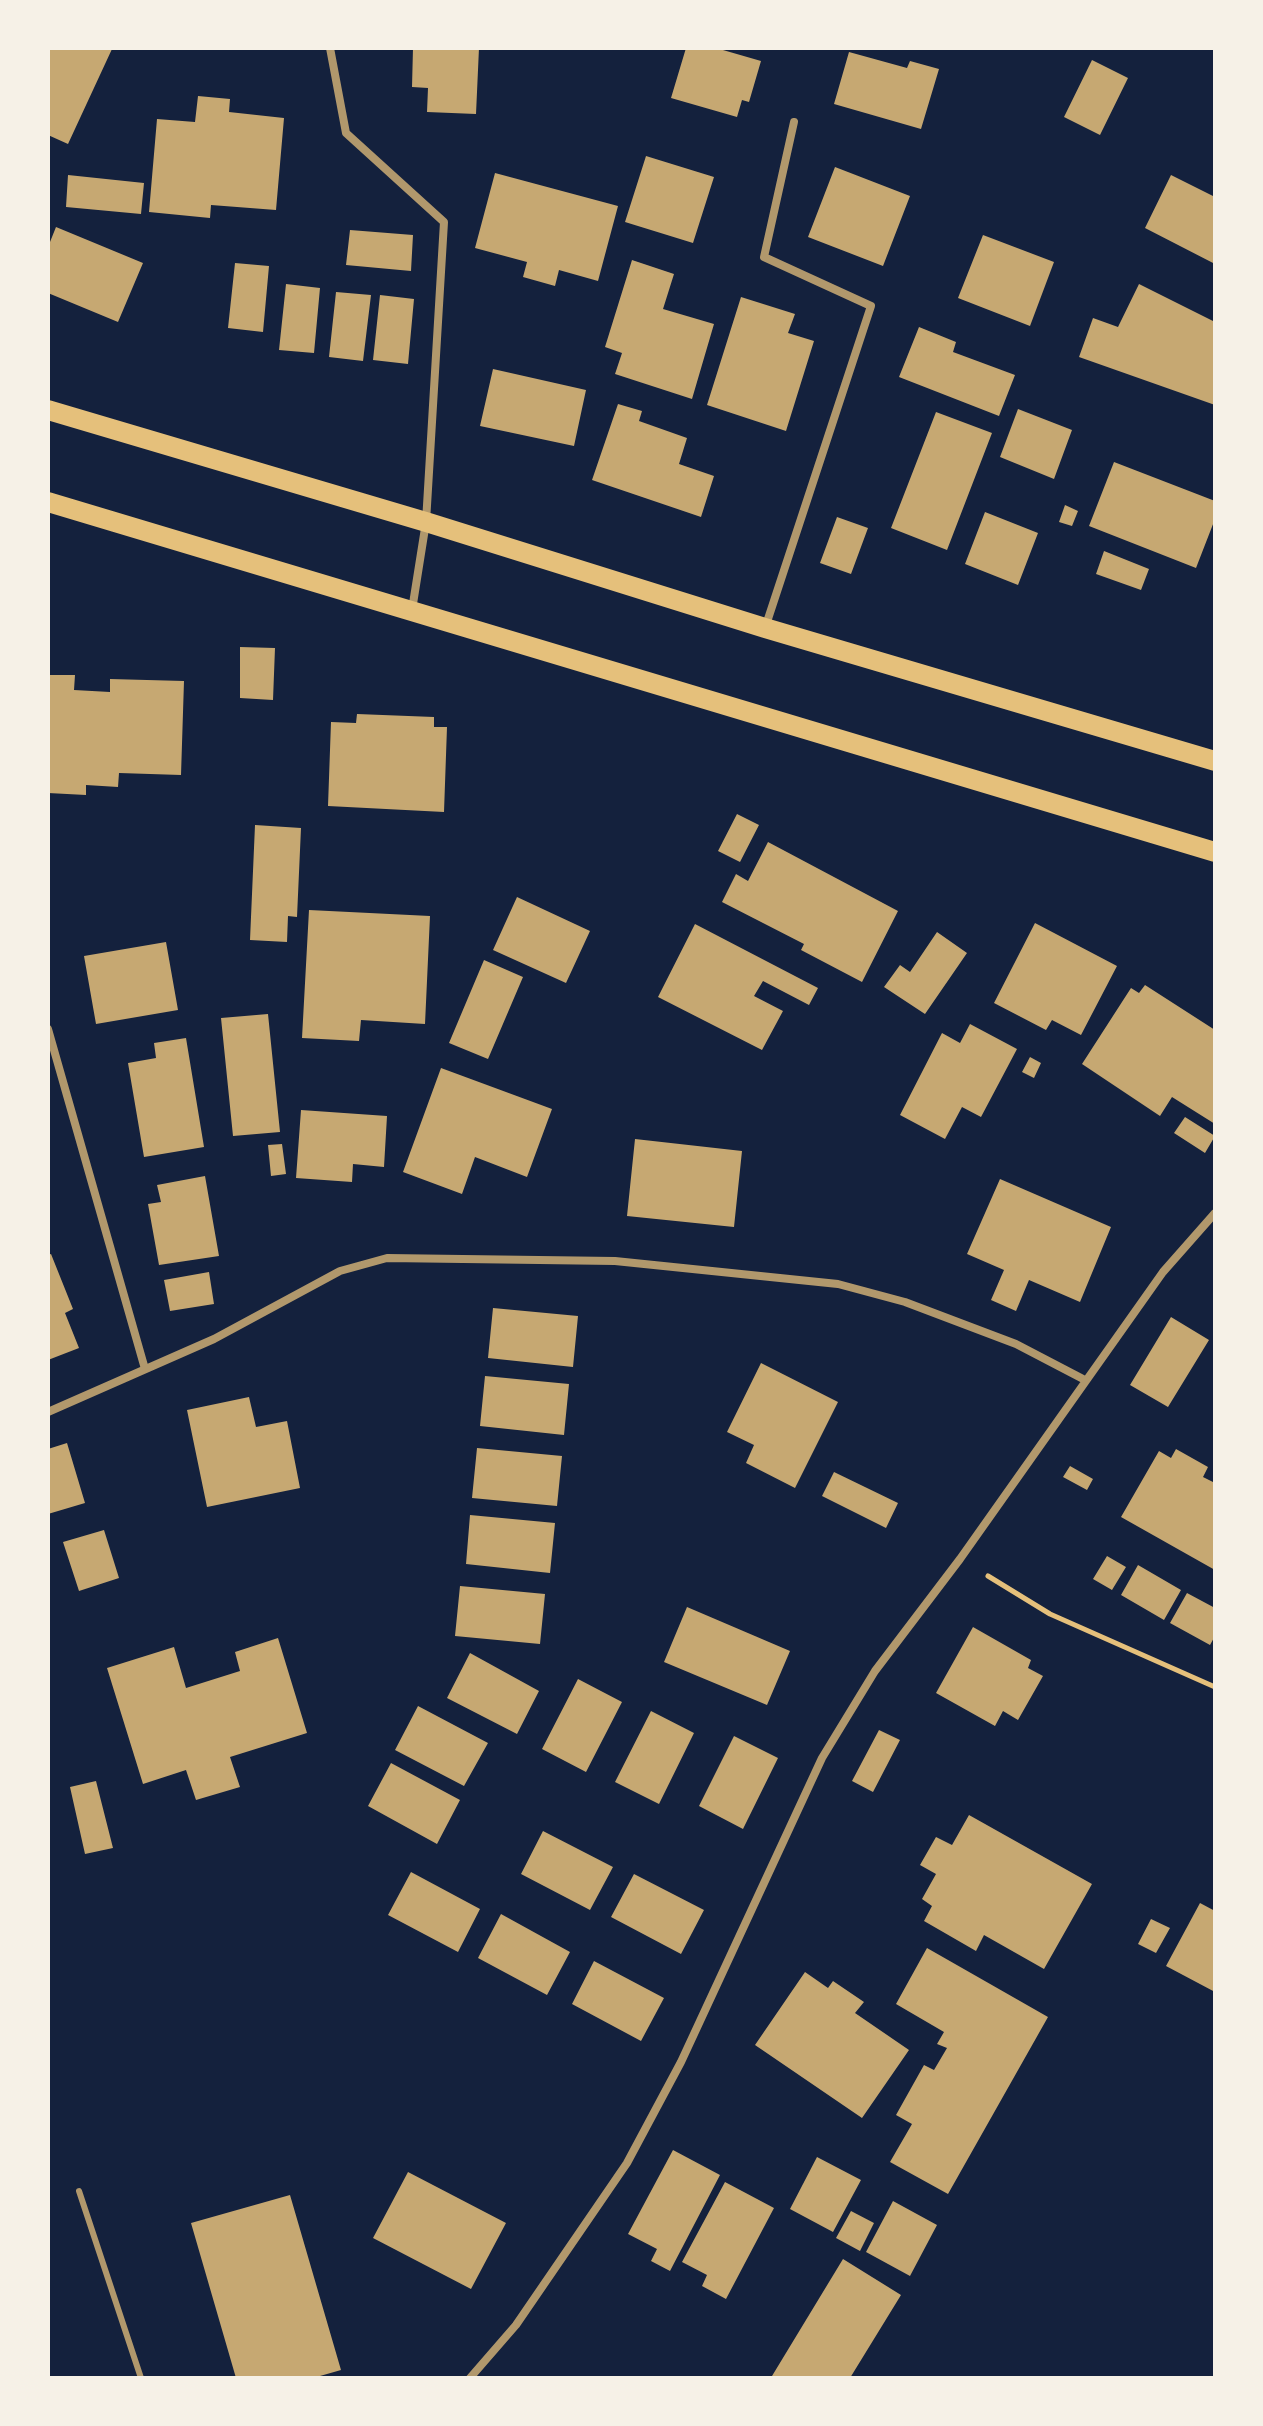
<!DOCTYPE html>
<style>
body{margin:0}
#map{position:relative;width:1263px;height:2426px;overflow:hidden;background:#14213d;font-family:Overpass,sans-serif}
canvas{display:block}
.frame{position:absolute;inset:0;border:50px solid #f6f1e7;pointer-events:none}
</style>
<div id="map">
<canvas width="1263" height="2426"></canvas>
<div class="frame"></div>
</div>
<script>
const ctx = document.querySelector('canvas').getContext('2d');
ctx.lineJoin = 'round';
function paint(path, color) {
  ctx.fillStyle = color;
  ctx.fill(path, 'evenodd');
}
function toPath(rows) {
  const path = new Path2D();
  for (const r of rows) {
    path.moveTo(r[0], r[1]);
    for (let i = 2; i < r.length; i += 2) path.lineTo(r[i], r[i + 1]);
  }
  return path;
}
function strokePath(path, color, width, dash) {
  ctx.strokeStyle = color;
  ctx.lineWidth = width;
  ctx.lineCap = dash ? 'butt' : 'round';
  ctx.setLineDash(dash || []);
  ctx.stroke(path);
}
const building = toPath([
 [48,48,112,49,68,144,48,135],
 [413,48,479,48,476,114,427,112,428,88,412,87],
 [686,48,716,48,761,61,749,102,742,100,737,117,671,98],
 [849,52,907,68,910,61,939,69,921,129,834,104],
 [1092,60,1128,78,1100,135,1064,117],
 [198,96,230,99,229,112,284,118,276,210,211,205,210,218,149,212,157,119,195,122],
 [646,156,714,177,693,243,625,222],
 [835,167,910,196,883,266,808,237],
 [495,173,618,206,598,281,559,270,555,286,523,277,527,262,475,248],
 [68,175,144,183,141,214,66,207],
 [1171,175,1215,197,1215,264,1145,228],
 [56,227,143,263,118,322,48,293,48,247],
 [350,230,413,235,411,271,346,265],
 [983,235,1054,262,1030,326,958,298],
 [632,260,674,274,663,309,714,324,692,399,615,374,622,353,605,347],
 [235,263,269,266,263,332,228,328],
 [286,284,320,288,314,353,279,350],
 [1139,284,1215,322,1215,405,1079,357,1093,318,1118,327],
 [336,292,371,295,363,361,329,357],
 [380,295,414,299,408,364,373,360],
 [741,297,795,314,788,333,814,341,786,431,707,405],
 [919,327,956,342,953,352,1015,375,999,416,899,377],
 [493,369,586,390,574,446,480,426],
 [618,404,642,411,639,421,687,438,679,464,714,476,701,517,592,480],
 [1018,409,1072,430,1054,479,1000,457],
 [936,412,992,433,947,550,891,528],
 [1114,462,1215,501,1215,519,1196,568,1089,526],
 [1065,505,1078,511,1072,526,1059,522],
 [985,512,1038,533,1018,585,965,564],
 [837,517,868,528,851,574,820,563],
 [1104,551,1149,569,1141,590,1096,574],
 [240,647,275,648,273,700,240,698],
 [48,675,75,675,74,690,110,692,110,679,184,681,181,775,119,773,118,787,86,785,86,795,48,793],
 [357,714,434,717,434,727,447,727,444,812,328,806,331,722,356,723],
 [737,814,759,825,740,862,718,851],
 [255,825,301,828,297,917,288,916,287,942,250,940],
 [768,842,898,911,862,982,801,950,804,944,722,902,736,874,748,881],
 [517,897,590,931,566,983,493,950],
 [309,910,430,916,425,1024,361,1020,359,1041,302,1038],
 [1035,923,1117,966,1081,1035,1052,1020,1046,1030,994,1003],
 [695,924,818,988,809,1005,763,981,754,996,783,1011,762,1050,658,997],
 [937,932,967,953,925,1014,884,987,900,965,910,972],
 [166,942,178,1010,96,1024,84,956],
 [484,960,523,977,488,1059,449,1043],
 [1145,985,1215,1030,1215,1124,1172,1097,1160,1116,1082,1064,1131,988,1139,993],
 [268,1014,280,1132,233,1136,221,1018],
 [970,1024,1017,1049,981,1117,962,1107,945,1139,900,1115,942,1033,960,1043],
 [186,1038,204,1147,144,1157,128,1063,156,1058,154,1043],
 [1030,1057,1041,1063,1034,1078,1022,1072],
 [441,1068,552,1109,527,1177,475,1157,462,1194,403,1172],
 [301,1110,387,1116,384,1167,353,1164,352,1182,296,1178],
 [1185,1117,1215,1136,1205,1153,1174,1133],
 [635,1139,742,1151,734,1227,627,1216],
 [282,1144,286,1174,271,1176,268,1145],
 [205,1176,219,1256,159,1265,148,1204,161,1202,157,1185],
 [1000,1179,1111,1227,1080,1302,1029,1280,1016,1311,991,1300,1004,1270,967,1254],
 [51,1254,73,1309,65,1313,79,1348,48,1360,48,1255],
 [209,1272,214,1304,170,1311,164,1280],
 [493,1308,578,1316,573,1367,488,1358],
 [1171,1317,1209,1340,1168,1407,1130,1385],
 [761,1363,838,1402,795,1488,746,1463,754,1445,727,1432],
 [485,1376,569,1384,564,1435,480,1426],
 [249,1397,256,1427,287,1421,300,1488,207,1507,187,1410],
 [67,1443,85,1503,48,1514,48,1449],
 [477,1448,562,1456,557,1506,472,1498],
 [1176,1449,1208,1467,1203,1477,1215,1483,1215,1570,1121,1517,1159,1451,1171,1458],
 [1070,1466,1093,1479,1087,1490,1063,1477],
 [834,1472,898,1503,886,1528,822,1496],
 [470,1515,555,1523,550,1573,466,1564],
 [104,1530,119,1578,79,1591,63,1542],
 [1107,1556,1126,1567,1112,1590,1093,1579],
 [1138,1565,1181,1590,1164,1620,1121,1595],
 [460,1586,545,1594,540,1644,455,1636],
 [1187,1593,1215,1608,1215,1636,1210,1645,1170,1623],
 [687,1607,790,1651,767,1705,664,1662],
 [973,1627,1031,1660,1028,1668,1043,1676,1018,1720,1003,1711,995,1726,936,1693],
 [278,1638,307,1733,230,1757,240,1787,196,1800,186,1770,143,1784,107,1668,174,1647,186,1688,240,1671,235,1652],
 [470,1653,539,1691,517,1734,447,1698],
 [578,1679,622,1702,586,1772,542,1749],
 [418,1706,488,1743,464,1786,395,1750],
 [651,1711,694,1733,659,1804,615,1782],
 [879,1730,900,1740,873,1792,852,1781],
 [734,1736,778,1758,743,1829,699,1806],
 [391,1763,460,1800,437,1844,368,1806],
 [96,1781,113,1848,85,1854,70,1787],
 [969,1815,1092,1884,1044,1969,984,1935,976,1951,924,1921,932,1906,922,1899,936,1874,920,1865,936,1837,952,1845],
 [543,1831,613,1867,590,1910,521,1874],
 [411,1872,480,1909,458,1952,388,1915],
 [634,1874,704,1910,681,1954,611,1917],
 [1200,1903,1215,1911,1215,1992,1166,1966],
 [501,1914,570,1952,547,1995,478,1958],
 [1151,1919,1170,1928,1156,1953,1138,1944],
 [927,1948,1048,2017,948,2194,890,2162,912,2124,896,2115,924,2065,934,2070,947,2048,937,2044,944,2032,896,2004],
 [594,1961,664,1998,641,2041,572,2004],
 [805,1972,828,1988,833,1981,864,2002,855,2013,909,2050,862,2118,755,2045],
 [673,2150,720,2175,670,2271,651,2261,657,2249,628,2234],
 [817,2157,861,2180,833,2232,790,2209],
 [408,2172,506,2223,471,2289,373,2238],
 [725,2182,774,2208,726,2299,702,2286,707,2275,682,2262],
 [290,2195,341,2370,313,2378,236,2378,191,2223],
 [893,2201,937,2225,910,2276,866,2252],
 [851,2211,874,2223,860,2251,836,2238],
 [843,2259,901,2295,850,2378,775,2378,772,2376]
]);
const path = toPath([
 [988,1576,1050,1614,1215,1687]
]);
const service = toPath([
 [79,2191,141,2378]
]);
const minor = toPath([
 [330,48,346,133,444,222,426,522,412,610],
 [765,628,871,306,764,257,794,122],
 [48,1029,145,1369],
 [48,1412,214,1339,340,1271,387,1258,615,1261,838,1284,905,1302,1016,1344,1085,1380],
 [470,2378,516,2325,627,2163,681,2062,822,1758,875,1671,960,1559,1163,1272,1215,1213]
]);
const primary = toPath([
 [48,410,426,522,765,628,1215,761],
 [48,502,1215,852]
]);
paint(building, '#c6a872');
strokePath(path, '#e5c07b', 5);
strokePath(service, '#b1986c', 6);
strokePath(minor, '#b1986c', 8);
strokePath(primary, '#e5c07b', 20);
</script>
